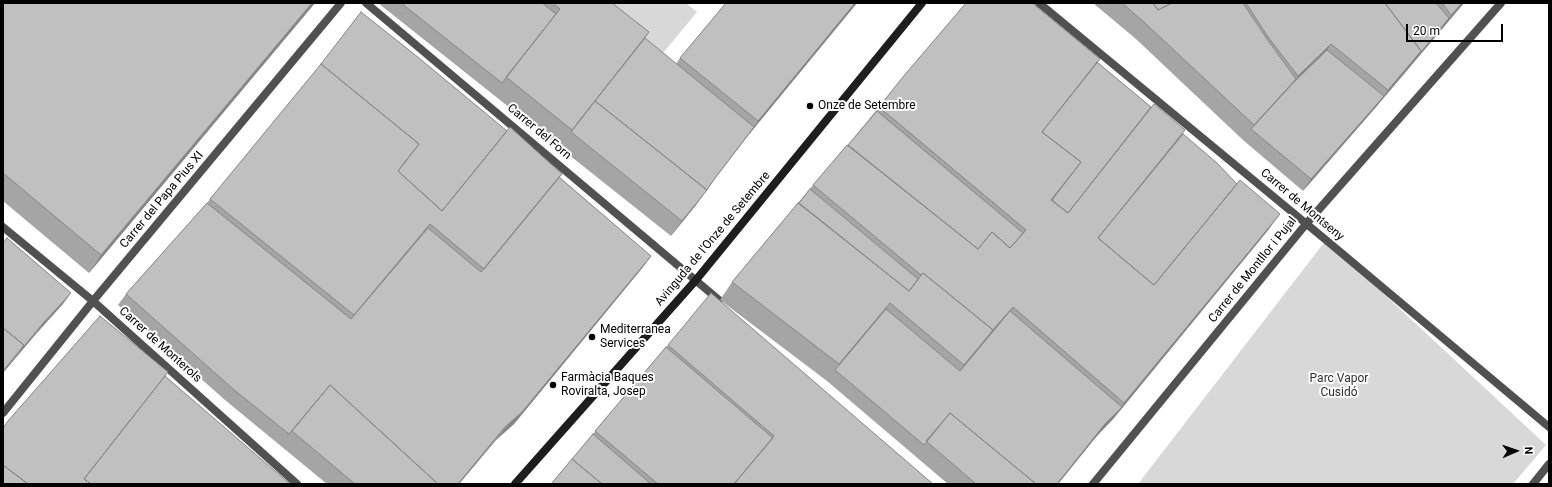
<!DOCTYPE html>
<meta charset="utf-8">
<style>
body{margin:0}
#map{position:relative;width:1552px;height:487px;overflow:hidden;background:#fff;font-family:Roboto,sans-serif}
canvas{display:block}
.frame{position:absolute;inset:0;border:4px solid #000;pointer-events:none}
.north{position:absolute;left:1496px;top:431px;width:40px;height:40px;-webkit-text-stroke:3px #fff;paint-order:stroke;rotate:88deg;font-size:11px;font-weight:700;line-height:16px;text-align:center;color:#000}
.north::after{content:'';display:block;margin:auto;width:14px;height:18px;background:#000;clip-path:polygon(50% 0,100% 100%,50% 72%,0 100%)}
.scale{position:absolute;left:1406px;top:24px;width:97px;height:18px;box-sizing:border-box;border:2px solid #000;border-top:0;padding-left:5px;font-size:12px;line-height:14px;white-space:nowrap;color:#000;-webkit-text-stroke:3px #fff;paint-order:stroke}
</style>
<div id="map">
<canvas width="1552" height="487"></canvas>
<div class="frame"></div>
<div class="north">N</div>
<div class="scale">20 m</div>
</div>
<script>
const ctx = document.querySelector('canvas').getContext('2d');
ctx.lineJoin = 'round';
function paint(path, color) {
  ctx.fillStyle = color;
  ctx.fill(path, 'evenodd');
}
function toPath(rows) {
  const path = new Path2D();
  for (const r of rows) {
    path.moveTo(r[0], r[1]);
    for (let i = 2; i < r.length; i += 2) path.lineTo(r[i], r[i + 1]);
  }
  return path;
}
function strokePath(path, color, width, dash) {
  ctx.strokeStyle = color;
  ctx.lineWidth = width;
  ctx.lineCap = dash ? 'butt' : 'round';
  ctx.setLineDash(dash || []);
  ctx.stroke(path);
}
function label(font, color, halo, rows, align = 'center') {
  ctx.font = font + ' Roboto,sans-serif';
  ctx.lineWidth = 4;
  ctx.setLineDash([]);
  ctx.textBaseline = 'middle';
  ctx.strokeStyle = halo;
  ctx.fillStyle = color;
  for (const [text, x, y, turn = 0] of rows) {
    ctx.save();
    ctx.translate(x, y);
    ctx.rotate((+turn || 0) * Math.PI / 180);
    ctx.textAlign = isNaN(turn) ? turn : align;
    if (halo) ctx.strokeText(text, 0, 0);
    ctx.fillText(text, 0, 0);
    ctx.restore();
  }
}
const green = toPath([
 [604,3,686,3,697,12,663,53],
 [1326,240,1546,445,1513,484,1138,484]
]);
const street = toPath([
 [366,3,719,300],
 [1039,3,1326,240,1549,427],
 [3,227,93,301,297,484],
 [3,413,93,301,341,3],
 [1093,484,1306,224,1501,3],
 [1533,484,1549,464]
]);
const secondary = toPath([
 [515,484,696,280,922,3]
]);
const wall = toPath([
 [3,3,315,3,89,273,3,201],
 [378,3,612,3,649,32,645,38,676,64,680,58,726,3,857,3,746,138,710,185,696,205,671,236],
 [1093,3,1464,3,1376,107,1303,191,1243,140,1136,39],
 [1097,62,1183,134,1269,229,1114,418,1096,437,1058,484,948,484,827,381,720,300,732,282,813,185,848,145,879,107],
 [507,131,562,174,559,177,651,256,643,267,514,424,496,440,459,484,327,484,225,400,118,305,126,294,207,203,210,199],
 [668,345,933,484,551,484]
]);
const shadedWall = toPath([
 [312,3,315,3,89,273,101,255],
 [855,3,857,3,746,138,707,190,758,121],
 [1462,3,1464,3,1376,107,1388,90],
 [1331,44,1319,62,1286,94,1298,76],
 [1384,96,1376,107,1303,191,1311,179],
 [707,190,696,205,671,236,682,221],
 [1280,214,1269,229,1114,418,1124,403],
 [651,256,643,267,514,424,496,440,459,484,458,484],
 [71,293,63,304,36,334,3,373,3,371,44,322],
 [1013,307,1002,322,952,382,964,365],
 [1122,407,1114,418,1096,437,1058,484,1057,484,1104,425]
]);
const building = toPath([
 [3,3,312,3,101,255,3,173,3,3],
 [401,3,542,3,556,14,502,83,401,3],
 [553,3,612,3,649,32,572,130,506,77,560,9,553,3],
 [726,3,855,3,758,121,680,58,726,3],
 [966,3,1032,3,1100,59,1042,132,1081,162,1051,200,1068,213,1154,104,1185,130,1098,238,1154,285,1240,180,1280,214,1124,403,1013,307,991,332,993,330,923,273,921,275,813,185,847,145,978,249,992,232,1010,248,1026,230,879,107,902,78,966,3],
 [1122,3,1153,3,1158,10,1172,3,1243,3,1267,39,1296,79,1254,125,1146,24,1122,3],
 [1153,3,1172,3,1158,10,1153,3],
 [1246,3,1385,3,1421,51,1388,90,1331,44,1298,76,1268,37,1246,3],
 [1385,3,1436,3,1449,18,1417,57,1421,51,1385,3],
 [1442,3,1462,3,1451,15,1442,3],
 [361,12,419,58,507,131,442,211,398,171,419,144,321,64,361,12],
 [645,38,754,127,715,178,707,190,595,101,645,38],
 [1327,50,1384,96,1311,179,1251,129,1294,82,1327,50],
 [1097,62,1151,107,1068,213,1052,200,1081,162,1042,132,1097,62],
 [321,64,419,144,398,171,442,211,510,127,562,174,484,269,430,224,354,315,210,199,321,64],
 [595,101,707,190,682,221,571,132,595,101],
 [877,111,1023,233,1010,248,992,232,978,249,848,145,877,111],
 [1183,134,1217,163,1237,184,1154,285,1098,238,1183,134],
 [559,177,651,256,522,412,504,428,458,484,438,484,330,385,289,434,233,389,126,294,207,203,351,319,428,228,481,272,559,177],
 [810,189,918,279,909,291,799,203,810,189],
 [798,203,909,291,923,273,993,330,964,365,890,303,839,364,732,282,798,203],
 [7,238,71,293,44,322,20,351,24,345,3,328,3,243,7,238],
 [711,293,933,484,734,484,774,436,668,345,711,293],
 [886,309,960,371,1010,311,1122,407,1104,425,1057,484,1036,484,950,413,924,445,835,370,886,309],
 [100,316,168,372,84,479,91,484,28,484,3,465,3,428,8,421,100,316],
 [3,328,24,345,3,371,3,328],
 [666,347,773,438,734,484,658,484,595,431,666,347],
 [165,376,290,484,91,484,84,479,165,376],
 [330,385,438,484,355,484,292,431,330,385],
 [950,413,1036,484,976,484,926,441,950,413],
 [593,434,651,484,602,484,572,459,593,434],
 [572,459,602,484,551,484,572,459],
 [3,465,28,484,3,484,3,465]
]);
const markers = [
 [810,106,4,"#000"],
 [592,337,4,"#000"],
 [553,385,4,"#000"]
];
const poiNames = [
 ["Onze de Setembre",818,106],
 ["Mediterranea",600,330],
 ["Services",600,344],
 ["Farmàcia Baques",561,378],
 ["Roviralta, Josep",561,392]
];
const streetNames = [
 ["Carrer del Forn",539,132,40],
 ["Carrer del Papa Pius XI",162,200,-50],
 ["Carrer de Montseny",1302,205,40],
 ["Avinguda de l'Onze de Setembre",713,239,-50],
 ["Carrer de Montllor i Pujal",1253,270,-51],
 ["Carrer de Monterols",160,345,42]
];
const parkNames = [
 ["Parc Vapor",1339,379],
 ["Cusidó",1339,393]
];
paint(green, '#d8d8d8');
strokePath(street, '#515151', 8);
strokePath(secondary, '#1e1e1e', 8);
paint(wall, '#a5a5a5');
paint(shadedWall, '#868686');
paint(building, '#c0c0c0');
strokePath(building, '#868686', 1);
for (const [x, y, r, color] of markers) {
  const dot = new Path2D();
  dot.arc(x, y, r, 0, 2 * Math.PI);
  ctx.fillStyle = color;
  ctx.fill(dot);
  strokePath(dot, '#fff', 1.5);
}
label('12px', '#000', '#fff', poiNames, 'left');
label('12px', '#000', '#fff', streetNames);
label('12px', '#2f2f2f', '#fff', parkNames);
</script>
